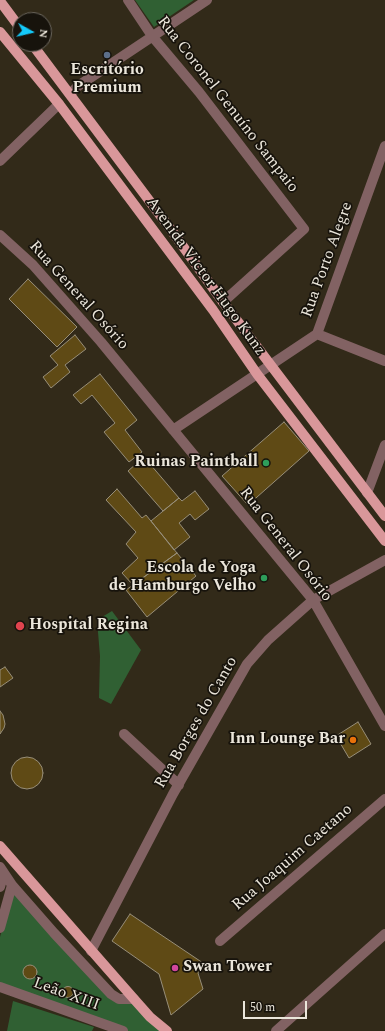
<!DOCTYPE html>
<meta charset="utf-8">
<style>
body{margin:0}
#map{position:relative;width:385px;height:1031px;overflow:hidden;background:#322a19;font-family:Spectral,serif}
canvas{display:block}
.north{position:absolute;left:12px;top:12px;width:40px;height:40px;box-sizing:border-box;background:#17130c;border:1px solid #6c675f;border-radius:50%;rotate:98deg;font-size:11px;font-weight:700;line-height:16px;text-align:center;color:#ebe6db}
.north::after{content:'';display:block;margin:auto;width:14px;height:18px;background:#14cafb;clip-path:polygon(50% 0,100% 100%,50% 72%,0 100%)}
.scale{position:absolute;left:243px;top:1001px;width:64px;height:18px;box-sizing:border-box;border:2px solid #ebe6db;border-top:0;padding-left:5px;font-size:12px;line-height:14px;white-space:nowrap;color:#ebe6db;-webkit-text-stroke:3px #17130c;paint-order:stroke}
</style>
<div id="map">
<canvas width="385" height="1031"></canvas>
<div class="north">N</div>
<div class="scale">50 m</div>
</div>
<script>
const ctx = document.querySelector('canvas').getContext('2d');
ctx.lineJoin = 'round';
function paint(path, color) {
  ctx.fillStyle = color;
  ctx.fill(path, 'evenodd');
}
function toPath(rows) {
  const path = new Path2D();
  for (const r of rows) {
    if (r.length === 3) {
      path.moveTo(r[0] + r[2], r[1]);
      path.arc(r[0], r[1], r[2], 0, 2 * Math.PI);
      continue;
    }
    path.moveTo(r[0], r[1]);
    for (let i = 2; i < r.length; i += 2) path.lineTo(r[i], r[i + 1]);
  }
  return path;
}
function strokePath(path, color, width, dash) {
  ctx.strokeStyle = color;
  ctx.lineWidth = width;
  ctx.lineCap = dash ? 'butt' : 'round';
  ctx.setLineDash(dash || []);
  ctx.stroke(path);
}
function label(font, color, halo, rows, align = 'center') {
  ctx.font = font + ' Spectral,serif';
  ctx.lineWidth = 3.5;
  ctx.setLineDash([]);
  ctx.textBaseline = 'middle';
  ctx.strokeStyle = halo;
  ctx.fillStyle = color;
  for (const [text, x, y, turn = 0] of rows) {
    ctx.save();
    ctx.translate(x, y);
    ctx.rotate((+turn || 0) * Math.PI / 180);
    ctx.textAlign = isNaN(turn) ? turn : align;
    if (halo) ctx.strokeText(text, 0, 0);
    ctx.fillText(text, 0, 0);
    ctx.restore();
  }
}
const green = toPath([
 [135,0,194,0,154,27],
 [112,611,141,650,111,704,99,698,100,656,97,620],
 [13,889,110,995,134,1000,163,1031,126,1031,0,985,0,937],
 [13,1001,94,1027,92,1031,7,1031]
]);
const building = toPath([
 [28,279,77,327,57,347,9,299,28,279],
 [75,335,86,349,65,365,70,372,51,388,43,377,58,365,50,356,75,335],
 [100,374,137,420,125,430,142,452,129,462,104,432,115,423,92,395,81,404,73,395,100,374],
 [284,422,309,451,248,505,222,476,284,422],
 [144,457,179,498,163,511,128,471,144,457],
 [117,489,142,518,146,515,177,553,133,585,122,573,138,558,126,544,136,532,106,500,117,489],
 [195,491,209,509,195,520,190,514,179,523,190,537,174,550,151,521,179,498,182,501,195,491],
 [177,553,196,576,147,617,126,590,177,553],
 [5,667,13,678,0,687,0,670,5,667],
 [0,711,3,715,5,724,4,728,0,734,0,711],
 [358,722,371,744,349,758,336,736,358,722],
 [27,773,16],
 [130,914,203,963,198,973,203,989,171,1015,159,974,112,941,130,914],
 [30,972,7],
 [68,992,5.5]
]);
const minor = toPath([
 [128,0,152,36,199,92,304,229,223,302],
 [70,94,78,86,207,0],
 [0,161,59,104],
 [0,235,33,265,101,342,313,600,385,726],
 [317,334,385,361],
 [173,430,317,334,385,146],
 [367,493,385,445],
 [124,734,179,785],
 [0,867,12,885,54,933,111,994,119,999,134,999],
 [0,887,4,873],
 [0,928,12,885],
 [220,941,385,799],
 [91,951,173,794,247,664,268,640,313,600,385,560],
 [0,987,123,1031],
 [276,1031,385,934]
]);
const major = toPath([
 [0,1,20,28],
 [0,32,59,104,213,310,257,374,385,541],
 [32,44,169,227,223,302,385,516],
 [0,846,134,999,150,1017,167,1031]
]);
const markers = [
 [107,55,4,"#5c6f8a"],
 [266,463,4,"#2e9e5b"],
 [264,578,4,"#2e9e5b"],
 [20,626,5,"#e0444e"],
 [353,740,4,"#e8710a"],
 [175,968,4,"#d1479c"]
];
const poiNames = [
 ["Escritório",107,71,"center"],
 ["Premium",107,89,"center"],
 ["Ruinas Paintball",258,463],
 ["Escola de Yoga",256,569],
 ["de Hamburgo Velho",256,587],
 ["Hospital Regina",29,626,"left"],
 ["Inn Lounge Bar",345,740],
 ["Swan Tower",183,968,"left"]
];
const streetNames = [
 ["Rua Coronel Genuíno Sampaio",227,105,52],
 ["Rua Porto Alegre",328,260,-70],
 ["Avenida Victor Hugo Kunz",205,277,54],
 ["Rua General Osório",78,296,48],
 ["Rua General Osório",285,545,52],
 ["Rua Borges do Canto",197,723,-60],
 ["Rua Joaquim Caetano",293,858,-41],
 ["Leão XIII",66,995,20]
];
paint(green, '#306033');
paint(building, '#5f4a15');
strokePath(building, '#978e79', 1);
strokePath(minor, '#826263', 10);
strokePath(major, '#d9979a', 10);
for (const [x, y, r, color] of markers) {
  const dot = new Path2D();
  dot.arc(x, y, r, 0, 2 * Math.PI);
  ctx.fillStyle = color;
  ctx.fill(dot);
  strokePath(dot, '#17130c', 1.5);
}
label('bold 16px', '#ebe6db', '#17130c', poiNames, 'right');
label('16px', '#ebe6db', '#17130c', streetNames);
</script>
